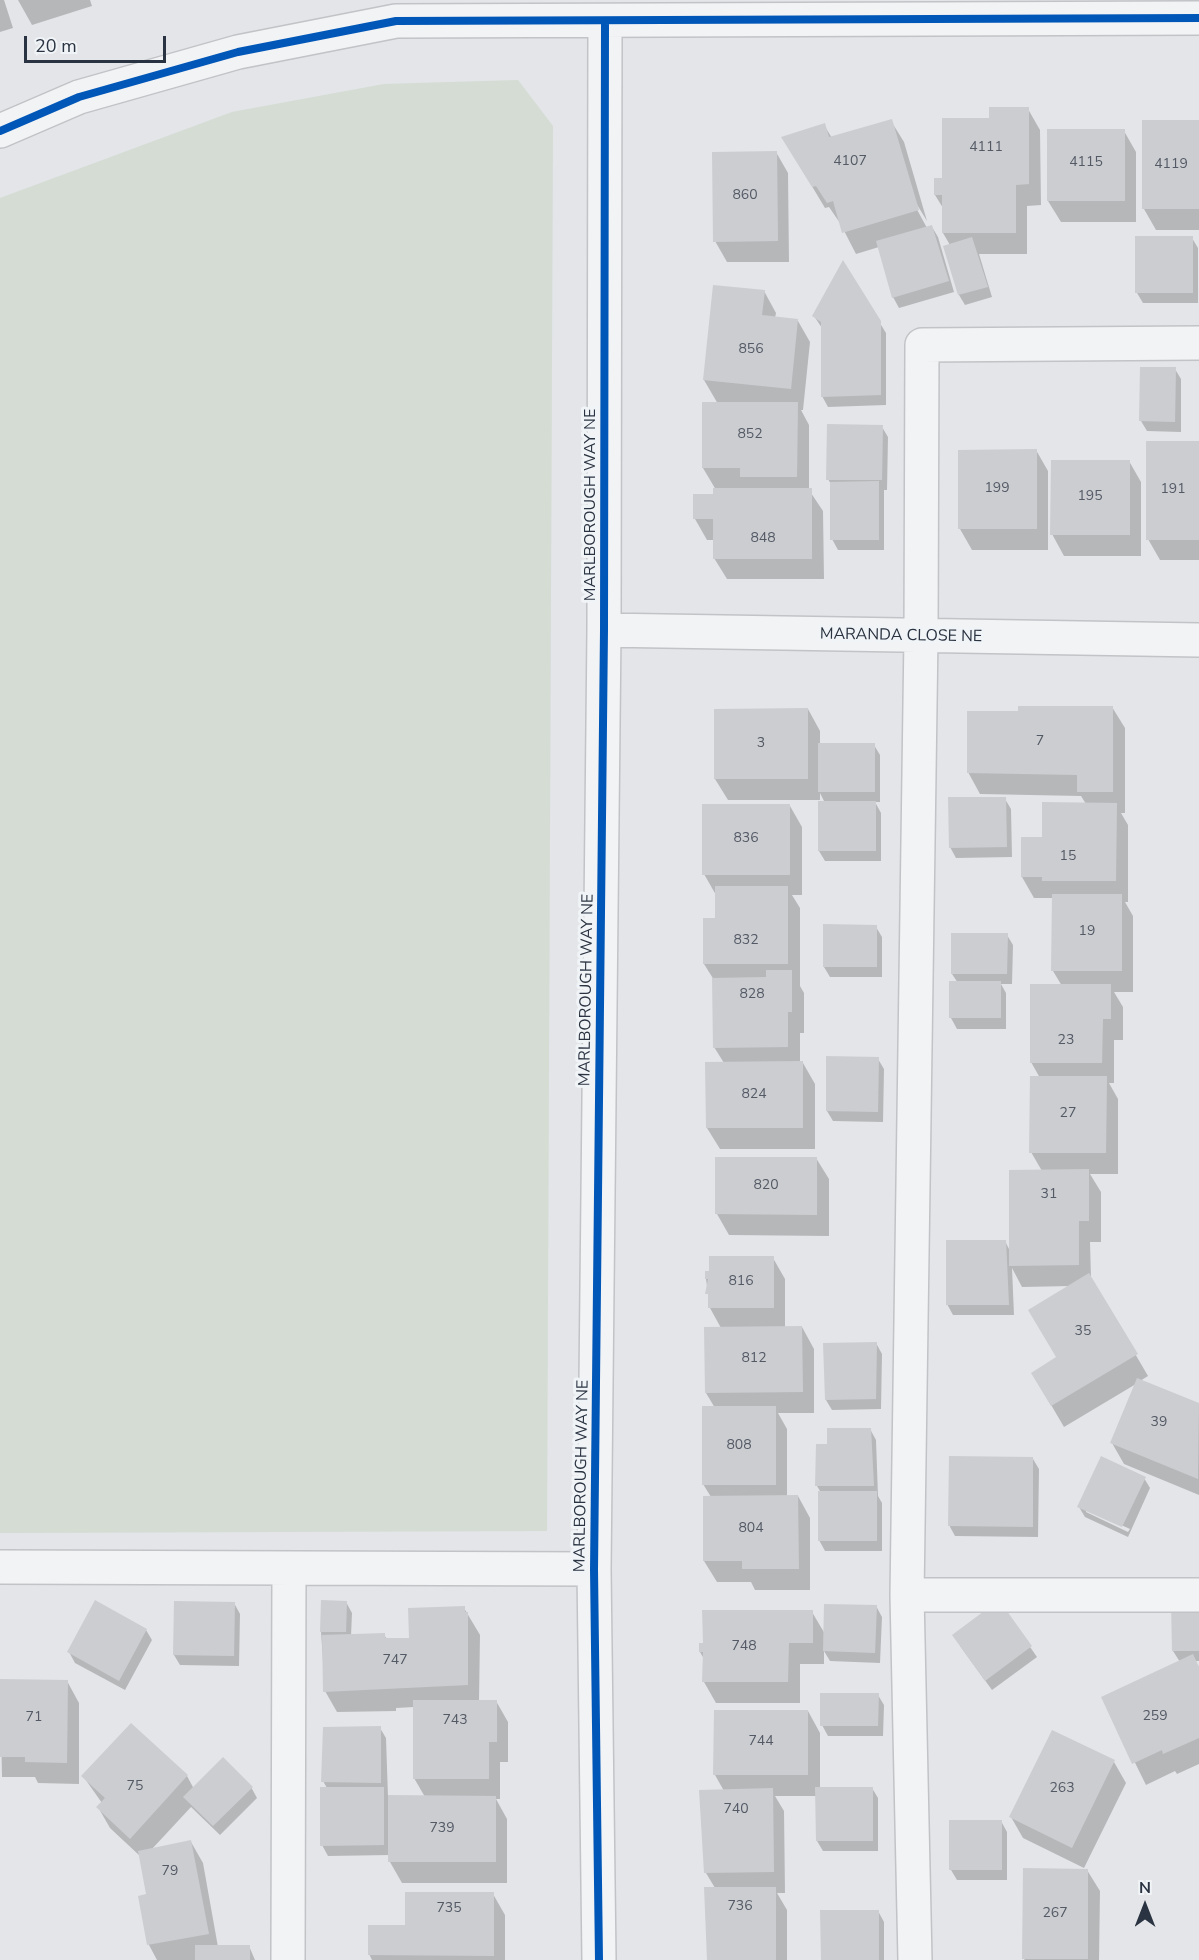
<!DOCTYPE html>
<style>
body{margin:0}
#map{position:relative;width:1199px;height:1960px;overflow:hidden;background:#e3e5e8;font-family:"Nunito Sans",sans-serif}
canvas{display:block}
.north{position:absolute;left:1115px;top:1876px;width:60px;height:60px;-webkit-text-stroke:4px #f1f4f7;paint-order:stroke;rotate:0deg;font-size:16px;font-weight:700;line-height:24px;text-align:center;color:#2a3341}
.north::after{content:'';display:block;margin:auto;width:21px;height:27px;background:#2a3341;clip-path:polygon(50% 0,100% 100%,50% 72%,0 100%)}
.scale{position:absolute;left:24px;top:36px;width:142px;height:27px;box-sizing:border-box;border:3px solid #2a3341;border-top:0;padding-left:8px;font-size:18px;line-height:21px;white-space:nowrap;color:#2a3341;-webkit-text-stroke:4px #f1f4f7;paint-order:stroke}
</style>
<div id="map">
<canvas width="1199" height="1960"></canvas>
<div class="north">N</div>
<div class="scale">20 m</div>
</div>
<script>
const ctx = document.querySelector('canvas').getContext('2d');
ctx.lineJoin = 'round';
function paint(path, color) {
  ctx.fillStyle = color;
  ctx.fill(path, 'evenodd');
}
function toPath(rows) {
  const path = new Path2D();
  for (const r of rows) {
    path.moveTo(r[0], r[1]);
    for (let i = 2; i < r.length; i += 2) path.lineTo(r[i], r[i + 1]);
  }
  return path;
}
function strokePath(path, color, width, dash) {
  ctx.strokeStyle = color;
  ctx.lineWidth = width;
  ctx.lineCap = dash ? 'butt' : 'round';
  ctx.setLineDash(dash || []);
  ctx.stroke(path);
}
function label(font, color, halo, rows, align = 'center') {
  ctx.font = font + ' "Nunito Sans",sans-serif';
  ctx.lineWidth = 6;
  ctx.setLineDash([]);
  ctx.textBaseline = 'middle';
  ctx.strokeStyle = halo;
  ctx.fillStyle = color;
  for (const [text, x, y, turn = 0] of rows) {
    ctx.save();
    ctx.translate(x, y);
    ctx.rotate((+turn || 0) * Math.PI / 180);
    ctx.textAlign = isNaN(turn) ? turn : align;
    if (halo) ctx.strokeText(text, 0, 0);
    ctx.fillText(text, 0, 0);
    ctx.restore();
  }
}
const green = toPath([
 [518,80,553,126,547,1531,0,1533,0,198,232,112,384,84]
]);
const shadow = toPath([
 [0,0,4,0,13,28,0,32],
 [18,0,90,0,92,6,32,25],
 [1028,109,1040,130,1041,205,1027,206,1027,254,979,254,992,297,965,305,959,295,945,247,950,245,943,233,943,208,935,195,943,179,991,119],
 [891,121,904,142,927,221,916,203,914,204,927,228,932,227,938,237,954,292,899,308,893,297,879,247,856,254,840,223,829,207,825,208,795,158,824,125,832,138],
 [1199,122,1199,230,1156,230,1144,209],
 [1124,131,1136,152,1136,222,1061,222,1048,201],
 [776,152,788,173,789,262,727,262,715,241],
 [1192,238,1198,248,1198,303,1143,303,1137,293],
 [843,263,886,333,886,405,828,407,822,396,822,328,814,316],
 [764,291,776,313,775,318,798,321,810,342,803,410,801,410,809,425,809,490,823,511,824,579,727,579,714,558,714,540,707,540,695,519,716,490,703,468,703,404,718,404,704,380],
 [1175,369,1181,379,1181,432,1147,431,1141,421],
 [882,427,888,437,887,490,884,490,884,550,838,550,832,539,832,486,828,479],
 [1199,442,1199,560,1160,560,1148,539],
 [1036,450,1048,471,1048,550,972,550,960,529],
 [1129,461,1141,482,1141,556,1064,556,1052,534],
 [1112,707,1125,728,1125,813,1121,813,1128,825,1128,902,1125,902,1133,916,1133,992,1114,992,1123,1007,1123,1040,1114,1040,1114,1083,1109,1083,1118,1099,1118,1174,1090,1174,1101,1192,1101,1242,1090,1242,1091,1278,1148,1376,1140,1381,1199,1405,1199,1495,1124,1464,1112,1443,1136,1384,1064,1427,1033,1374,1058,1358,1071,1286,1022,1287,1012,1268,1014,1315,953,1315,947,1304,1005,1241,1010,1251,1042,1171,1031,1152,1040,1078,1031,1062,1062,986,1053,971,1053,898,1034,898,1022,877,1044,838,1086,804,1081,796,980,794,968,772,1020,713],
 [808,709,820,731,820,745,874,745,880,755,880,802,875,802,881,813,881,861,825,861,819,851,825,803,820,793,820,800,728,800,715,779],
 [1005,799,1011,809,1012,857,956,858,950,847],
 [790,806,802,827,802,895,792,895,800,908,800,986,804,993,804,1033,800,1033,800,1063,803,1063,815,1084,815,1149,720,1149,707,1128,724,1063,714,1047,714,980,704,964,717,920,716,895,704,874],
 [876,927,882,937,882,977,830,977,824,967],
 [1007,935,1013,945,1012,984,1001,984,1006,993,1006,1029,957,1029,951,1018,950,983,958,983,952,974],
 [878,1059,884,1069,883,1122,833,1121,827,1111],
 [717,1158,816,1158,829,1179,829,1236,729,1235,717,1214],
 [773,1258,785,1279,785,1328,802,1327,814,1349,814,1413,778,1413,787,1429,787,1497,798,1496,810,1518,810,1590,755,1590,751,1582,717,1582,704,1561,711,1497,703,1484,715,1408,706,1393,721,1328,710,1308,706,1279],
 [876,1343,882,1354,881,1409,832,1410,826,1400],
 [870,1429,876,1440,878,1496,882,1503,882,1551,825,1551,819,1540,820,1491,817,1486,828,1446],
 [1033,1459,1039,1469,1038,1537,955,1536,949,1525],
 [1144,1478,1150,1488,1128,1537,1085,1517,1079,1507],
 [1086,1509,1130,1529,1128,1532,1086,1512],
 [346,1602,352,1613,351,1636,384,1635,387,1639,410,1639,464,1608,480,1635,479,1701,496,1701,508,1722,508,1762,500,1762,500,1799,496,1799,507,1819,507,1883,402,1883,390,1862,390,1855,328,1856,322,1845,327,1788,323,1781,380,1728,386,1738,388,1797,425,1797,414,1778,414,1707,396,1708,396,1711,337,1712,325,1691,321,1631],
 [999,1602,1037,1657,992,1690,960,1646],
 [1173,1602,1199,1602,1199,1661,1195,1661,1199,1667,1199,1764,1177,1774,1175,1771,1146,1785,1103,1698,1180,1662,1173,1651],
 [234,1603,240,1614,239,1666,180,1665,174,1655],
 [876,1606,882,1617,880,1663,830,1661,824,1651,824,1664,800,1664,800,1703,716,1703,704,1682,704,1659,700,1652,812,1612,825,1634],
 [146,1630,152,1640,125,1690,75,1663,69,1652],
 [0,1681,67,1681,79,1703,79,1784,38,1783,35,1777,2,1777],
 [878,1695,884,1705,883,1736,828,1736,822,1725],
 [715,1711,808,1711,820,1733,820,1788,872,1788,878,1798,878,1851,823,1851,817,1841,817,1796,775,1796,784,1811,785,1893,777,1893,787,1910,787,1960,709,1960,715,1888,706,1873,701,1791,724,1791,715,1775],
 [131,1725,187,1776,194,1789,251,1787,257,1798,220,1835,191,1807,152,1849,191,1842,203,1863,218,1947,249,1946,255,1960,157,1960,149,1945,139,1897,147,1895,140,1856,110,1828,98,1807,102,1803,83,1776],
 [1114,1762,1126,1783,1084,1868,1023,1838,1011,1817],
 [1001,1821,1007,1832,1007,1880,957,1880,951,1870],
 [1087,1870,1100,1891,1099,1960,1024,1960],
 [493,1894,505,1915,505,1960,372,1960,369,1954,407,1926],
 [878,1911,884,1922,884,1960,822,1960]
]);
const building = toPath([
 [989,107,1029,107,1029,184,1016,185,1016,233,942,233,942,195,934,195,934,178,942,178,942,118,989,118],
 [892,119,919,210,842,233,833,201,827,203,816,186,812,187,781,137,825,123,829,137],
 [1142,120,1199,120,1199,209,1142,209],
 [1047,129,1125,129,1125,201,1047,201],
 [777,151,778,241,713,242,712,152],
 [932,225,949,281,892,298,876,241],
 [1135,236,1193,236,1193,293,1135,293],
 [972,237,988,287,958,295,943,246],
 [843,260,881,321,881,395,821,397,821,322,812,316],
 [713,285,765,290,762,315,798,319,791,389,703,380],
 [1140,367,1176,367,1175,422,1139,421],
 [702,402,798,402,797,477,740,477,740,468,702,468],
 [827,424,883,425,882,480,826,480],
 [1146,441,1199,441,1199,540,1146,540],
 [1037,449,1037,529,958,529,958,450],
 [1051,460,1130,460,1130,535,1050,535],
 [879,481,879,540,830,540,830,482],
 [713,488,812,488,812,559,713,559,713,519,693,519,693,494,713,494],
 [1018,706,1113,706,1113,792,1077,792,1077,775,967,773,967,711,1018,711],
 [808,708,808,779,714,779,714,709],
 [818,743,875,743,875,792,818,792],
 [948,797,1006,797,1007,847,949,848],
 [818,801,876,801,876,851,818,851],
 [1042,802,1117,803,1116,881,1042,881,1042,877,1021,877,1021,837,1042,837],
 [702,804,790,804,790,875,702,875],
 [715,886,788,886,788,964,703,964,703,918,715,918],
 [1052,894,1122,894,1122,971,1051,971],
 [823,924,877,925,877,967,823,967],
 [951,933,1008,933,1007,974,951,974],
 [766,970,792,970,792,1012,788,1012,788,1047,713,1048,712,978,766,977],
 [949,981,1001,981,1001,1018,949,1018],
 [1030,984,1111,984,1111,1019,1103,1019,1102,1063,1030,1063],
 [826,1056,879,1057,878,1112,826,1111],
 [803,1061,803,1128,706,1128,705,1062],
 [1030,1076,1107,1076,1106,1153,1029,1153],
 [715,1157,817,1157,817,1215,715,1214],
 [1089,1169,1089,1221,1079,1221,1079,1265,1009,1266,1009,1170],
 [946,1240,1006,1240,1009,1305,946,1305],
 [709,1256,774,1256,774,1308,708,1308,708,1294,705,1294,708,1279,705,1279,705,1271,709,1271],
 [1089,1273,1138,1354,1051,1406,1031,1373,1056,1357,1028,1310],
 [802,1326,803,1392,705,1393,704,1327],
 [877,1342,876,1399,825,1400,823,1343],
 [1137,1378,1199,1403,1198,1479,1110,1443],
 [702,1406,776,1406,776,1485,702,1485],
 [827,1428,871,1428,874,1486,815,1486,816,1444,827,1444],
 [949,1456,1033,1457,1033,1527,948,1526],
 [1101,1456,1146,1477,1122,1527,1077,1507],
 [818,1491,877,1491,877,1541,818,1541],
 [798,1495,799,1569,742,1569,742,1561,703,1561,703,1496],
 [95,1600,147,1629,119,1681,67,1652],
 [321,1600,347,1601,346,1632,320,1632],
 [999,1600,1032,1646,985,1681,952,1635],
 [1199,1600,1199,1651,1172,1651,1171,1601],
 [174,1601,235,1602,234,1656,173,1655],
 [824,1604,877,1605,875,1653,823,1651],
 [465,1606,465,1612,468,1612,468,1685,323,1692,322,1635,385,1633,385,1638,409,1638,408,1608],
 [702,1610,813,1610,813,1643,789,1643,788,1682,702,1682,703,1652,699,1652,699,1643,703,1643],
 [1193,1654,1199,1667,1199,1738,1163,1754,1162,1750,1132,1764,1101,1697],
 [0,1679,68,1680,67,1763,25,1762,25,1757,0,1757],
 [820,1693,879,1693,878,1726,820,1726],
 [413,1700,497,1700,497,1742,489,1742,489,1779,413,1779],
 [714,1710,808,1710,808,1775,713,1775],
 [131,1723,188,1775,130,1839,96,1807,105,1798,81,1776],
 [381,1726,381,1783,321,1782,323,1727],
 [1052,1730,1115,1760,1072,1848,1009,1817],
 [223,1757,253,1787,213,1826,183,1797],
 [320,1787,384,1787,384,1845,320,1846],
 [815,1787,873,1787,873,1841,816,1841],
 [773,1788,774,1872,704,1873,699,1790],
 [388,1795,496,1796,496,1862,388,1862],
 [949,1820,1002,1820,1002,1870,949,1870],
 [191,1840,209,1934,147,1945,138,1896,146,1894,138,1851],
 [1023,1868,1088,1869,1088,1959,1022,1959],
 [704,1887,776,1887,776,1960,707,1960],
 [405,1892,494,1892,494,1956,368,1955,368,1925,405,1925],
 [820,1910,879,1910,879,1960,821,1960],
 [195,1945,250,1945,250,1960,195,1960]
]);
const minor = toPath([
 [0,131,79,97,238,52,396,21,1199,18],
 [604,630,1199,640],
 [0,1567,594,1569],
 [907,1595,921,636,922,345,1199,343],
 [288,1960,289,1568],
 [599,1960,594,1569,604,630,605,21],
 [915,1960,907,1595,1199,1595]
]);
const cycleway = toPath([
 [0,131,79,97,238,52,396,21,1199,18],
 [599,1960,594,1569,604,630,605,21]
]);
const numberNames = [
 ["4111",986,148],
 ["4107",850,162],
 ["4115",1086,163],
 ["4119",1171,165],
 ["860",745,196],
 ["856",751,350],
 ["852",750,435],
 ["199",997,489],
 ["191",1173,490],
 ["195",1090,497],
 ["848",763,539],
 ["7",1040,742],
 ["3",761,744],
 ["836",746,839],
 ["15",1068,857],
 ["19",1087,932],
 ["832",746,941],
 ["828",752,995],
 ["23",1066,1041],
 ["824",754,1095],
 ["27",1068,1114],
 ["820",766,1186],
 ["31",1049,1195],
 ["816",741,1282],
 ["35",1083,1332],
 ["812",754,1359],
 ["39",1159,1423],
 ["808",739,1446],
 ["804",751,1529],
 ["748",744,1647],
 ["747",395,1661],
 ["259",1155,1717],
 ["71",34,1718],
 ["743",455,1721],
 ["744",761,1742],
 ["75",135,1787],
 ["263",1062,1789],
 ["740",736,1810],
 ["739",442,1829],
 ["79",170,1872],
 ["736",740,1907],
 ["735",449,1909],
 ["267",1055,1914]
];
const streetNames = [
 ["MARLBOROUGH WAY NE",591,505,-90],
 ["MARANDA CLOSE NE",901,636,1],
 ["MARLBOROUGH WAY NE",587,990,-89],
 ["MARLBOROUGH WAY NE",582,1476,-89]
];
paint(green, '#d4dcd4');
paint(shadow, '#0003');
paint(building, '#cccdd0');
strokePath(minor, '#c1c3c6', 36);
strokePath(minor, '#f2f3f5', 33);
strokePath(cycleway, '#0057b8', 8);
label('14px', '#535a66', null, numberNames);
label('16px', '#2a3341', '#f1f4f7', streetNames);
</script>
